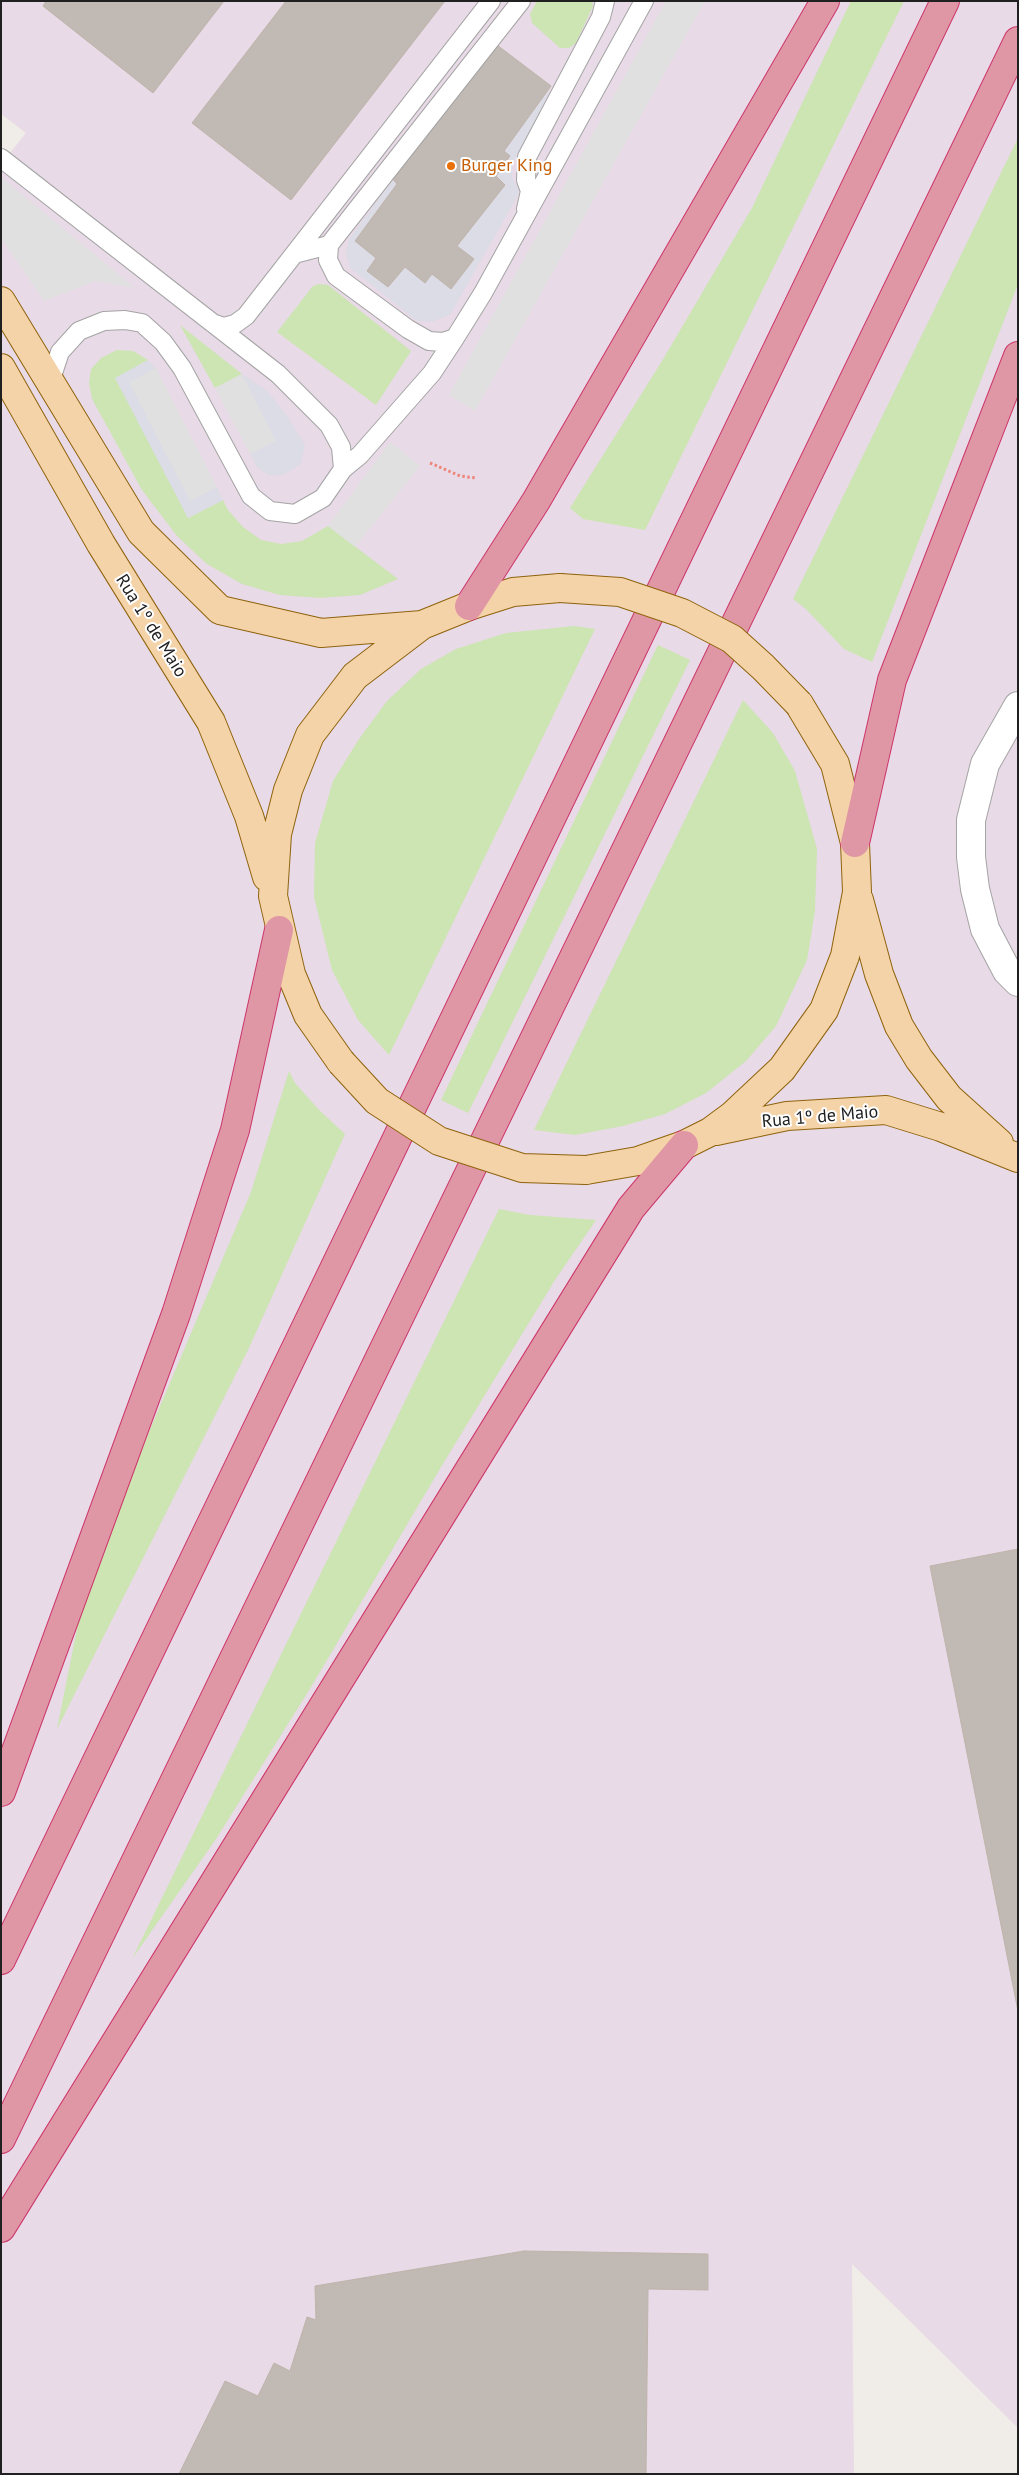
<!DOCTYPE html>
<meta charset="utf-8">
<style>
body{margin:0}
#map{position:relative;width:1019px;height:2475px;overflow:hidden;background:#f0ede8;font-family:"PT Sans",sans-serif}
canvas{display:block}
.frame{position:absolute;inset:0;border:2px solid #202020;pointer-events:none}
</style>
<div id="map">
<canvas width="1019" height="2475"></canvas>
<div class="frame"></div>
</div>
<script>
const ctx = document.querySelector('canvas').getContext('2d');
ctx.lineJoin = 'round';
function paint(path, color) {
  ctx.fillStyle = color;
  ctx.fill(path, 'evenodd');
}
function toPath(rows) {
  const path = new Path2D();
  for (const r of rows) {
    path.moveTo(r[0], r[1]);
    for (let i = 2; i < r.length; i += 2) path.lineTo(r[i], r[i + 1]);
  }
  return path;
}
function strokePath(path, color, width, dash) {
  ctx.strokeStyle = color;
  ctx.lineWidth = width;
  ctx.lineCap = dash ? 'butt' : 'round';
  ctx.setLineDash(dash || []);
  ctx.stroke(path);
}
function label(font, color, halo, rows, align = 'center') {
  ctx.font = font + ' "PT Sans",sans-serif';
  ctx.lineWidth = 4;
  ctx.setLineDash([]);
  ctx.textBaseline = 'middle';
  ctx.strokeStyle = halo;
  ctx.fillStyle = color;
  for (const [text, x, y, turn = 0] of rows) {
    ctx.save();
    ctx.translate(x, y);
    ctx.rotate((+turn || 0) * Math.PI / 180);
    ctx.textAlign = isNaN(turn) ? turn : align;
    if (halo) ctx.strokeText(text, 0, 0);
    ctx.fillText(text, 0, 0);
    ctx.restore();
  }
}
const industrial = toPath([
 [1,1,1018,1,1018,2428,852,2264,854,2474,1,2474,1,164,26,133,1,114]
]);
const grass = toPath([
 [537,1,592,1,593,6,576,43,569,48,560,48,532,23,530,14],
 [851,1,904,1,645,530,583,519,570,508,662,361,752,208],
 [1018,138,1018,284,872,662,844,649,806,609,793,599],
 [319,284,328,285,411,351,376,405,277,332,313,286],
 [180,325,242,374,215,388],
 [117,350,133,351,148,360,116,378,188,518,223,500,228,510,243,527,261,540,281,544,302,541,328,526,398,579,360,595,320,598,280,595,242,584,207,564,177,536,142,490,92,399,89,383,91,369,101,358],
 [574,626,595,629,389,1055,358,1020,332,970,314,897,315,843,333,781,359,739,387,701,421,669,456,649,506,633],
 [658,645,690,660,468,1113,441,1100],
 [743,700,773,733,795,771,817,849,815,911,807,960,776,1026,746,1061,706,1093,665,1114,623,1126,575,1135,534,1130],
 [289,1071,295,1083,319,1110,345,1134,248,1350,57,1729,79,1619,135,1465,251,1192],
 [499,1209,530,1215,596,1220,555,1280,444,1462,311,1687,216,1839,132,1959]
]);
const parking = toPath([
 [666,1,705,1,475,411,449,395],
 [1,177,135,288,95,281,44,301,1,238],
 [156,368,217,487,190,501,128,382],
 [242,374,276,441,250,454,215,388],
 [390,442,420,466,355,547,328,526]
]);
const plaza = toPath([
 [551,86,534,127,512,164,512,177,519,191,517,197,450,315,431,322,417,321,350,268,346,254,349,239,393,180,397,184,356,241,376,258,367,271,388,287,405,267,425,283,432,274,451,289,474,259,457,246,505,185,496,176,510,157,504,151],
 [148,360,156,368,129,382,190,501,217,487,223,500,188,518,115,378],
 [242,374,266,390,286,414,305,445,301,464,283,475,269,476,257,467,250,454,276,441]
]);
const building = toPath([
 [46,1,224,1,153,93,43,6,46,1],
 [286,1,445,1,291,200,192,123,286,1],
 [497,45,551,86,504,151,510,156,496,176,505,185,457,246,474,259,451,289,432,274,425,283,405,267,388,287,367,271,376,258,355,241,397,184,391,177,497,45],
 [1018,1549,1018,2011,930,1566,1018,1549],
 [524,2251,708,2254,708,2290,648,2289,646,2474,179,2474,225,2381,258,2396,274,2363,290,2371,307,2317,316,2320,315,2286,524,2251]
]);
const path = toPath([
 [430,463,460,476,476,478]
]);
const lane = toPath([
 [1,158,278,374,329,425,341,447,343,469,323,498,295,514,270,511,251,496,182,368,163,342,142,323,125,320,104,321,79,331,60,352,50,382],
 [526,209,530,191,526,180,527,157,601,17,605,1],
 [329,245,328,260,336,276,408,329,429,341,443,342,455,338],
 [294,254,329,245,521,1],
 [215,324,224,327,235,324,246,316,491,1],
 [343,469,360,455,432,373,455,338,483,293,644,1]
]);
const street = toPath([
 [1018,706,985,764,971,820,971,857,975,889,985,929,1007,971,1018,982]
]);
const primary = toPath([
 [1,301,141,532,220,610,321,633,422,625],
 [1,368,101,544,211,722,249,816,267,877],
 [859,900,879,974,899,1026,919,1059,949,1098,999,1143],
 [341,1062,308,1015,291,974,273,896,277,834,288,790,310,735,355,676,422,625,469,606,513,592,560,588],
 [716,1131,787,1116,886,1110,941,1127,1018,1158],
 [586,1170,638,1161,684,1145,710,1132,733,1115,782,1069,824,1010,845,956,857,892,855,843,835,764,799,704]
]);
const highway = toPath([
 [469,606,536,501,825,1],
 [855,843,892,680,1018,356],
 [1,1792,176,1314,235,1130,279,930],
 [1,1960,945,1],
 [1,2139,1018,41],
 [1,2228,631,1208,684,1145]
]);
const primaryBridge = toPath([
 [560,588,620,592,682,613,732,639,763,667,799,704],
 [341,1062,377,1101,439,1141,522,1168,586,1170]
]);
const markers = [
 [451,166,5,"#e8710a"]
];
const foodNames = [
 ["Burger King",461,166]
];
const streetNames = [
 ["Rua 1º de Maio",151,626,58],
 ["Rua 1º de Maio",820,1117,-5]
];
paint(industrial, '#e8dae6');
paint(grass, '#cce5b2');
paint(parking, '#e0e0e0');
paint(plaza, '#dcdce6');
paint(building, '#c0b9b4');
strokePath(building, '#c0b4ab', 1);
strokePath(lane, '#a4a4a4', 20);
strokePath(street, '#a4a4a4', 30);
strokePath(primary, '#8f630d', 30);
strokePath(highway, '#cc366b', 30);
strokePath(path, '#ee867a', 3, [2.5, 2.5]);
strokePath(lane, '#fff', 18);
strokePath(street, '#fff', 28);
strokePath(primary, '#f4d3a8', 28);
strokePath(highway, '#e097a5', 28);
strokePath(primaryBridge, '#8f630d', 30, []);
strokePath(primaryBridge, '#f4d3a8', 28);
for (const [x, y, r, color] of markers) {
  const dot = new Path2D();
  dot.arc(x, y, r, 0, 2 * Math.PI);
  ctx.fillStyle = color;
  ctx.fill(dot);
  strokePath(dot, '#fff', 2);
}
label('18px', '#c56008', '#fff', foodNames, 'left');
label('18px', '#202020', '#fff', streetNames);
</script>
